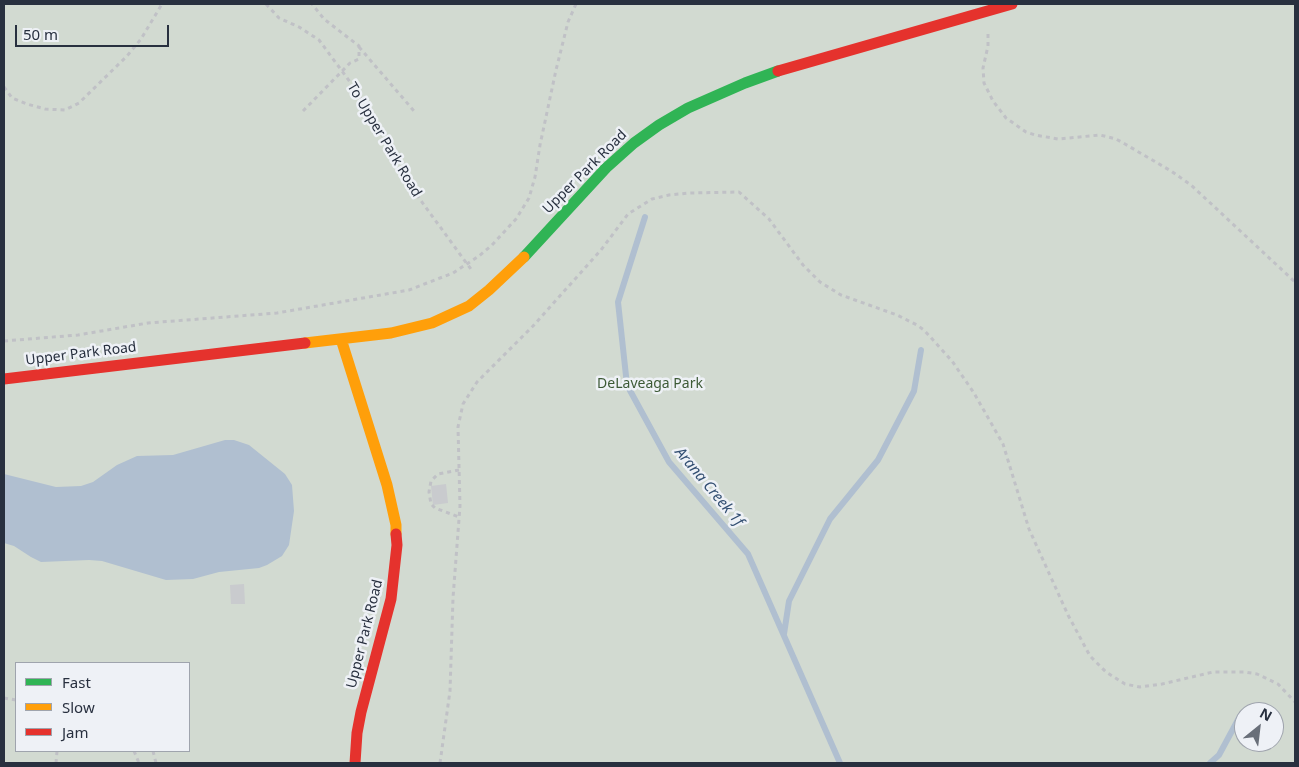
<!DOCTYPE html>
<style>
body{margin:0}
#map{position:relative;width:1299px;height:767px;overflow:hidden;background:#e1e3e6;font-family:"Noto Sans",sans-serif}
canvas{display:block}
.frame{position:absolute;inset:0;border:5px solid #28303f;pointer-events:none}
.legend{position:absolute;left:15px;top:662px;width:175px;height:90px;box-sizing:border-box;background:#eef1f6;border:1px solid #9fa4ad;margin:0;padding:6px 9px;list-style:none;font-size:15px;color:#28303f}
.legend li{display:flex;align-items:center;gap:10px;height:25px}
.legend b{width:25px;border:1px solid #9fa4ad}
.north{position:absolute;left:1234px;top:702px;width:50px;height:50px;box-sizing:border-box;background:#eef1f6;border:1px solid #9fa4ad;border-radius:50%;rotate:29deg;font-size:14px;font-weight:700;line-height:20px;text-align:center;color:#28303f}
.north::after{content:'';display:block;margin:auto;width:18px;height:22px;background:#696f79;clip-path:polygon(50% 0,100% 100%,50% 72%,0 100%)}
.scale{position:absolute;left:15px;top:25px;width:154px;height:22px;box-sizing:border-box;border:2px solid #28303f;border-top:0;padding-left:6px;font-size:15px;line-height:18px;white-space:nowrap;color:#28303f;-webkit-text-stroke:4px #eef1f6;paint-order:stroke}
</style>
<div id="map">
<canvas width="1299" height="767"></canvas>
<div class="frame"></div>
<ul class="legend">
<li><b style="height:6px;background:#30b455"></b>Fast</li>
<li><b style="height:6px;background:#ff9f0a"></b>Slow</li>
<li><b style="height:6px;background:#e5322d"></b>Jam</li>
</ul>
<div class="north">N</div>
<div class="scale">50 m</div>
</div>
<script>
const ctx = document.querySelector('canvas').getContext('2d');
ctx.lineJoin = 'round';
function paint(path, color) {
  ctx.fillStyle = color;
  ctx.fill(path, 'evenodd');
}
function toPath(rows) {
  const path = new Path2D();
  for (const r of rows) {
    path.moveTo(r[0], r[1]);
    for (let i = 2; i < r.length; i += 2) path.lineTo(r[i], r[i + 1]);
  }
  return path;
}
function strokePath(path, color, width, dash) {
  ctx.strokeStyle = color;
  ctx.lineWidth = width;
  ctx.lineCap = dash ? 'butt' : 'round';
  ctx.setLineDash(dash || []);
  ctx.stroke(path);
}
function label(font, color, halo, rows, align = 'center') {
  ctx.font = font + ' "Noto Sans",sans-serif';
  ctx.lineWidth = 5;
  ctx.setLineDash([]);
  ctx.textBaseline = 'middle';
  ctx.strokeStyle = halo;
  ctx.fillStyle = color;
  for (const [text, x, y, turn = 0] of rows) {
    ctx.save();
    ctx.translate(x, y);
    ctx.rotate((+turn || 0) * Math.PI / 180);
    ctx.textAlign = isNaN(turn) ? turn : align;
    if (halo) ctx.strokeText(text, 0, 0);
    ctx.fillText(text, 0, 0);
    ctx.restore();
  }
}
const green = toPath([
 [4,4,1295,4,1295,763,4,763],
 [16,663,189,663,189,751,16,751],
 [1244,712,1274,712,1274,742,1244,742]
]);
const water = toPath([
 [225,440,234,440,249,445,285,474,292,485,294,511,289,545,282,556,267,565,259,568,219,572,193,579,166,580,102,561,89,560,41,562,31,557,14,546,4,543,4,474,56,487,81,486,93,482,117,465,137,456,173,455]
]);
const stream = toPath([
 [645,217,618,302,627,385,669,462,748,554,840,763],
 [784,634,789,601,830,519,878,460,914,391,921,350],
 [1210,763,1219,755,1240,716]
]);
const building = toPath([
 [446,484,448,503,433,505,431,486],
 [244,584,245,604,231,604,230,585]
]);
const path = toPath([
 [266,4,279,18,299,27,319,40,356,90,419,198,473,272],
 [988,34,988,46,983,68,984,83,993,101,1006,118,1026,132,1035,135,1058,139,1100,135,1116,139,1125,144,1171,171,1191,185,1295,282],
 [359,47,414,111],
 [4,87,12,98,27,104,45,109,65,110,79,103,127,56,141,39,162,4],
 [303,111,350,63,359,59,359,46,324,19,312,4],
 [4,341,78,335,148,323,277,313,409,290,453,273,479,256,492,245,516,219,529,198,535,177,540,145,556,70,568,22,576,4],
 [459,470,438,474,431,481,429,492,431,504,435,508,459,517],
 [4,698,16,700],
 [134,751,139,763],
 [153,751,156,763],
 [56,763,57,751],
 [440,763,450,691,453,598,460,506,458,427,463,404,477,382,533,326,601,250,628,214,652,199,669,195,690,193,739,192,769,219,803,265,820,282,841,295,897,315,917,325,924,330,952,361,974,393,1003,444,1029,529,1068,615,1090,656,1106,672,1125,684,1140,687,1162,684,1213,672,1245,672,1257,674,1278,684,1295,702]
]);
const fast = toPath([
 [524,257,606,168,634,143,659,125,688,108,745,83,778,71]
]);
const slow = toPath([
 [341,339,387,485,396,525,396,534],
 [305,343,391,333,432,323,469,306,489,290,524,257]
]);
const jam = toPath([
 [778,71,1012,4],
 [4,379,305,343],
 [355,763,357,733,361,712,391,599,397,545,396,534]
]);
const streetNames = [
 ["To Upper Park Road",384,140,59],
 ["Upper Park Road",585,172,-45],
 ["Upper Park Road",81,354,-7],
 ["Upper Park Road",365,634,-76]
];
const parkNames = [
 ["DeLaveaga Park",650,384]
];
const waterNames = [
 ["Arana Creek 1f",709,487,50]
];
paint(green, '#d2dad1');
paint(water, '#b0bfd0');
strokePath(stream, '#b0bfd0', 6);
paint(building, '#c9cbce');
strokePath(path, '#c0c1c6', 3, [4, 4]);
strokePath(fast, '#30b455', 11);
strokePath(slow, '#ff9f0a', 11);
strokePath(jam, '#e5322d', 11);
label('14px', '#28303f', '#eef1f6', streetNames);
label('14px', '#3d5a36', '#eef1f6', parkNames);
label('italic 15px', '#334f72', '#eef1f6', waterNames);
</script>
